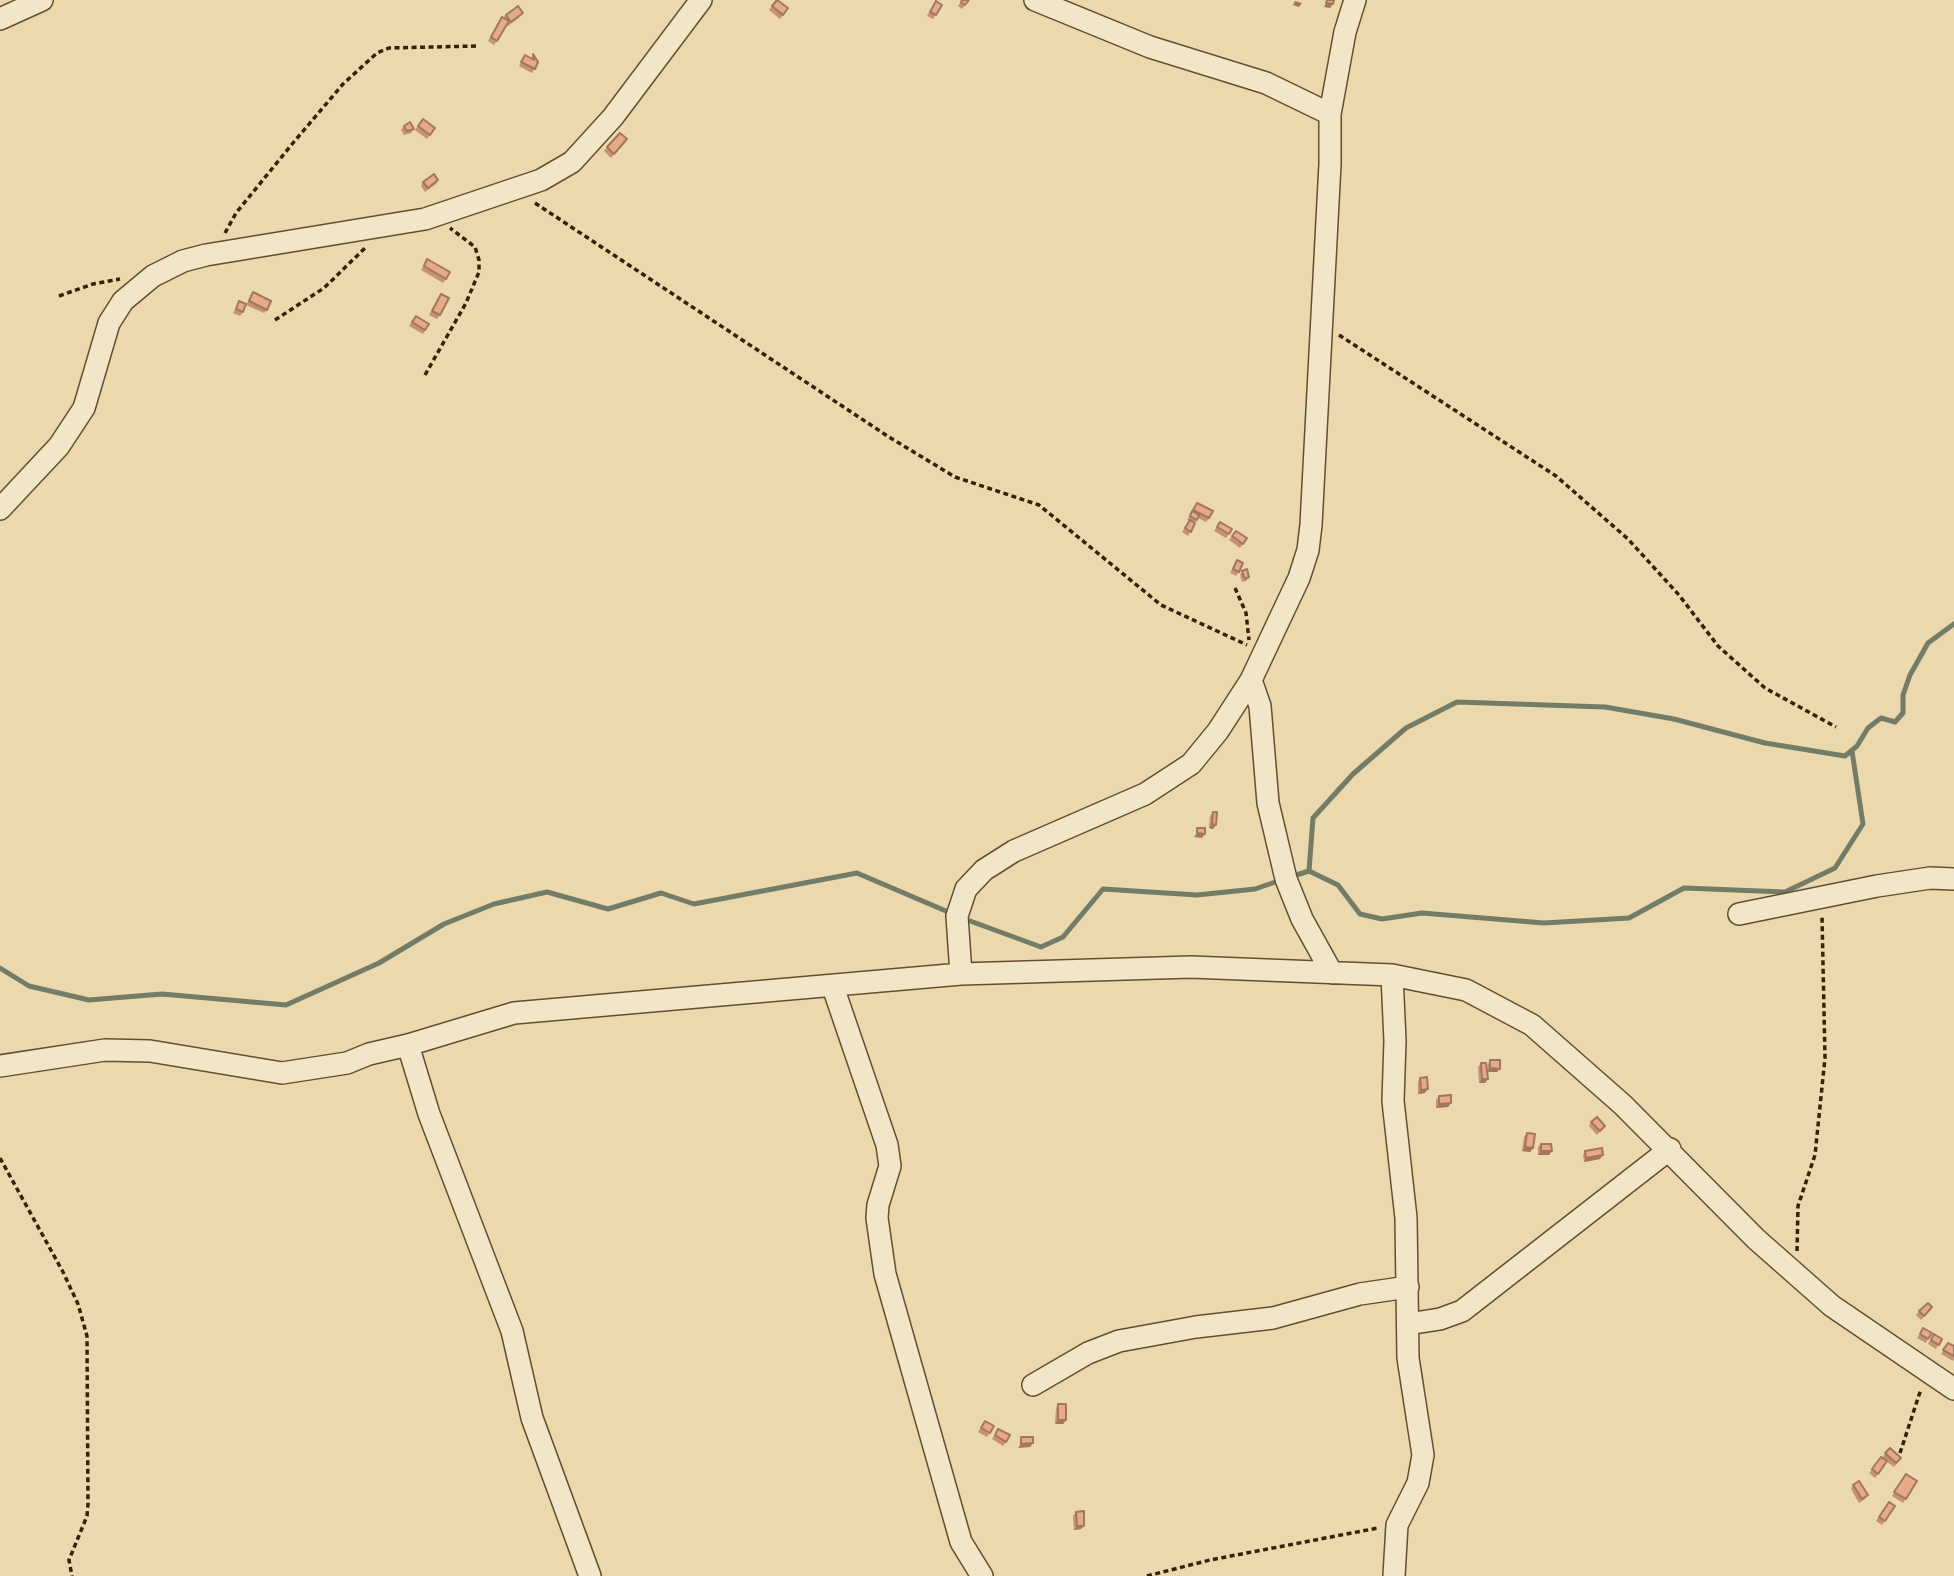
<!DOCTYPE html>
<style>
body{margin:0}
canvas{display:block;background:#ebd8ac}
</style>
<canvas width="1954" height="1576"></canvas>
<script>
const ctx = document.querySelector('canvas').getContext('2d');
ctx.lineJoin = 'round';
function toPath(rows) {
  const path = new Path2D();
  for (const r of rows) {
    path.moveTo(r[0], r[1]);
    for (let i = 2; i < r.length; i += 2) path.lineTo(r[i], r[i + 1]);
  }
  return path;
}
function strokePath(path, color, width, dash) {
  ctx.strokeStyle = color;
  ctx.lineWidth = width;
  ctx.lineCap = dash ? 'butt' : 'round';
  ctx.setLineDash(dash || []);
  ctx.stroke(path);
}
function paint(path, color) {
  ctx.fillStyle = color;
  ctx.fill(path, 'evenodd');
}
const stream = toPath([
 [1309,871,1338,885,1360,914,1382,919,1422,913,1544,923,1629,918,1684,888,1785,892,1835,868,1863,824,1852,751],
 [1290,877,1309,871,1313,818,1353,774,1406,728,1457,702,1605,707,1674,719,1765,743,1845,756,1857,746,1868,728,1881,718,1895,722,1903,713,1903,695,1910,675,1928,643,1954,624],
 [962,918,1041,947,1063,937,1103,889,1197,895,1255,889,1281,880],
 [0,968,29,986,89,1000,162,994,286,1005,379,963,444,924,494,904,547,892,608,909,661,893,694,904,857,873,953,914]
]);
const path = toPath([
 [535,203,889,437,955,477,1039,505,1161,605,1247,645],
 [225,233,236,213,293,143,343,84,377,53,389,48,477,46],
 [59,296,93,284,120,279],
 [275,320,324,288,365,248],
 [1339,335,1556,476,1628,539,1679,595,1718,646,1765,688,1836,727],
 [425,375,466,303,479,272,479,260,475,247,450,228],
 [1235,588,1246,613,1249,640],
 [0,1158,63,1272,78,1304,87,1336,88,1504,87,1516,69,1560,72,1576],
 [1797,1251,1798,1206,1815,1155,1825,1058,1822,916],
 [1900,1453,1921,1389],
 [1147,1576,1210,1560,1378,1528]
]);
const minor = toPath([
 [1035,0,1150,47,1266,83,1330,114],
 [0,19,42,0],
 [0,509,59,446,84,408,109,323,123,301,153,276,183,261,206,255,425,219,541,180,572,162,613,117,701,0],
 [1251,680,1260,706,1268,803,1286,879,1302,919,1332,973],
 [1739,914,1877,886,1930,878,1954,879],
 [961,974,957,916,966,889,984,870,1014,851,1145,794,1191,764,1218,731,1251,680,1299,578,1308,550,1311,525,1330,164,1330,114,1345,32,1355,0],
 [1392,975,1395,1041,1393,1101,1406,1218,1408,1358,1423,1455,1418,1483,1397,1525,1394,1576],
 [833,987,887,1145,890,1166,878,1205,877,1218,885,1274,961,1542,982,1576],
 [408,1045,429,1114,512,1331,532,1418,590,1576],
 [0,1066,105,1050,150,1051,282,1073,347,1063,369,1054,408,1045,514,1013,961,974,1191,967,1392,975,1466,990,1532,1025,1623,1105,1756,1239,1832,1306,1954,1389],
 [1408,1324,1440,1319,1462,1311,1670,1149],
 [1033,1385,1088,1353,1119,1341,1196,1327,1273,1318,1360,1294,1408,1287]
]);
const wall = toPath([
 [777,0,788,8,780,19,769,10],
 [962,0,969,0,962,9,958,6],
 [936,1,942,5,933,19,927,16],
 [506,15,520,17,508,26,507,24,494,45,488,41,499,21],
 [533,54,538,62,532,73,519,66,525,55,531,58],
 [423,119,435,128,427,139,415,130],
 [404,126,414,129,411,133,404,135,401,130],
 [627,139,611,158,604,151,607,147],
 [438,180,436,184,425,192,421,186,423,182],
 [427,259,446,279,443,283,421,270],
 [253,292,267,310,264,313,246,305],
 [441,294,440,315,437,319,429,315],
 [239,301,243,312,240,316,233,313],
 [416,316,429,324,423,334,409,326],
 [1197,503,1209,518,1206,522,1198,518,1188,536,1182,532,1189,521,1187,520],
 [1220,522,1232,529,1226,538,1214,531],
 [1236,531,1247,538,1240,548,1229,540],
 [1237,560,1239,572,1236,576,1230,573],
 [1242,571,1249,577,1246,581,1242,582,1240,575],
 [1213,812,1216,825,1213,829,1209,828,1210,816],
 [1490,1060,1497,1072,1487,1072,1488,1064],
 [1481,1063,1488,1079,1485,1083,1479,1083,1478,1067],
 [1420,1078,1425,1093,1418,1094,1418,1082],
 [1439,1096,1451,1103,1448,1107,1436,1108,1436,1100],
 [1591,1122,1605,1126,1597,1135,1589,1126],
 [1527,1133,1533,1148,1530,1152,1522,1151,1524,1137],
 [1541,1144,1552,1151,1549,1155,1538,1155,1538,1147],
 [1585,1151,1600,1159,1584,1162,1583,1155],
 [1932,1307,1921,1320,1916,1315,1919,1311],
 [1923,1328,1928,1339,1926,1343,1917,1338],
 [1931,1338,1942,1339,1936,1349,1928,1344],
 [1948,1343,1954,1346,1954,1359,1953,1361,1941,1354],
 [1058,1404,1066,1420,1063,1424,1055,1424,1056,1408],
 [985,1421,994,1426,987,1437,978,1432],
 [998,1429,1006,1442,1003,1446,992,1439],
 [1890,1448,1901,1458,1894,1467,1887,1462,1875,1478,1869,1473],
 [1906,1474,1917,1481,1903,1503,1892,1496],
 [1853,1485,1868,1495,1865,1499,1859,1503,1851,1489],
 [1889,1502,1895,1506,1882,1525,1876,1521],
 [1076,1512,1081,1529,1074,1530,1073,1516]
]);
const shadedWall = toPath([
 [1295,1,1302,3,1299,7,1293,5],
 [1326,3,1333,4,1330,8,1324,7],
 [1212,824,1216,825,1213,829,1209,828],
 [1197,833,1205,834,1202,838,1194,837],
 [1490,1068,1500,1069,1497,1072,1487,1072],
 [1482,1079,1488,1079,1485,1083,1479,1083],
 [1428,1089,1425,1093,1418,1094,1421,1090],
 [1451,1103,1448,1107,1436,1108,1439,1104],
 [1525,1147,1533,1148,1530,1152,1522,1151],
 [1541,1151,1552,1151,1549,1155,1538,1155],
 [1603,1155,1600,1159,1584,1162,1586,1158],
 [1058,1420,1066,1420,1063,1424,1055,1424],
 [1033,1443,1030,1447,1018,1448,1021,1444],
 [1077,1526,1084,1526,1081,1529,1074,1530]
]);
const building = toPath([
 [777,0,788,8,783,15,772,6,777,0],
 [962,0,969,0,965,5,961,2,962,0],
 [1327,0,1334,0,1333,4,1326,3,1327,0],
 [936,1,942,5,936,15,930,12,936,1],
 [518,6,523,13,511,22,506,15,518,6],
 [502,17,509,21,497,41,491,37,502,17],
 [533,54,538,62,535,69,521,62,525,55,534,60,533,54],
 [423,119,435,128,430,135,418,126,423,119],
 [410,122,414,129,407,131,404,126,410,122],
 [620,133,627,139,614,154,607,147,620,133],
 [434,174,438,180,428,188,423,182,434,174],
 [427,259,450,272,446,279,424,266,427,259],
 [253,292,271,301,267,310,249,301,253,292],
 [441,294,449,298,440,315,432,311,441,294],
 [239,301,246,304,243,312,236,309,239,301],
 [416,316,429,324,425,330,412,322,416,316],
 [1197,503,1213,511,1209,518,1193,510,1197,503],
 [1192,511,1199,515,1197,520,1190,516,1192,511],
 [1190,520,1195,523,1191,532,1185,528,1190,520],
 [1220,522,1232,529,1229,534,1217,527,1220,522],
 [1236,531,1247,538,1243,544,1232,536,1236,531],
 [1237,560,1243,563,1239,572,1233,569,1237,560],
 [1247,569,1249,577,1245,579,1242,571,1247,569],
 [1213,812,1217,812,1216,825,1212,824,1213,812],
 [1197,828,1205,828,1205,834,1197,833,1197,828],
 [1490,1060,1500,1060,1500,1069,1490,1068,1490,1060],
 [1481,1063,1486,1063,1488,1079,1482,1079,1481,1063],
 [1427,1077,1428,1089,1421,1090,1420,1078,1427,1077],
 [1451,1095,1451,1103,1439,1104,1439,1096,1451,1095],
 [1597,1117,1605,1126,1600,1131,1591,1122,1597,1117],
 [1527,1133,1535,1134,1533,1148,1525,1147,1527,1133],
 [1541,1144,1551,1144,1552,1151,1541,1151,1541,1144],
 [1602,1148,1603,1155,1586,1158,1585,1151,1602,1148],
 [1928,1303,1932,1307,1924,1316,1919,1311,1928,1303],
 [1923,1328,1932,1333,1928,1339,1920,1334,1923,1328],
 [1934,1334,1942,1339,1939,1345,1931,1340,1934,1334],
 [1948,1343,1954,1346,1954,1356,1943,1350,1948,1343],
 [1058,1404,1066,1404,1066,1420,1058,1420,1058,1404],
 [985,1421,994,1426,990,1433,981,1428,985,1421],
 [998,1429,1010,1435,1006,1442,995,1435,998,1429],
 [1021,1437,1033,1437,1033,1443,1021,1444,1021,1437],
 [1890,1448,1901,1458,1896,1463,1885,1453,1890,1448],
 [1881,1457,1887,1461,1878,1474,1872,1469,1881,1457],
 [1906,1474,1917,1481,1906,1499,1894,1492,1906,1474],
 [1859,1481,1868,1495,1862,1499,1853,1485,1859,1481],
 [1889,1502,1895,1506,1885,1521,1879,1517,1889,1502],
 [1084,1511,1084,1526,1077,1526,1076,1512,1084,1511]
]);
strokePath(stream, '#737c66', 5);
strokePath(minor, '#674d2f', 24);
strokePath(path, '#3b1f05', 3.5, [5, 3.5]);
strokePath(minor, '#f2e6c9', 21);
paint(wall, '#c69273');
paint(shadedWall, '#a1775e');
paint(building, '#e6aa86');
strokePath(building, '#a1775e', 2);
</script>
